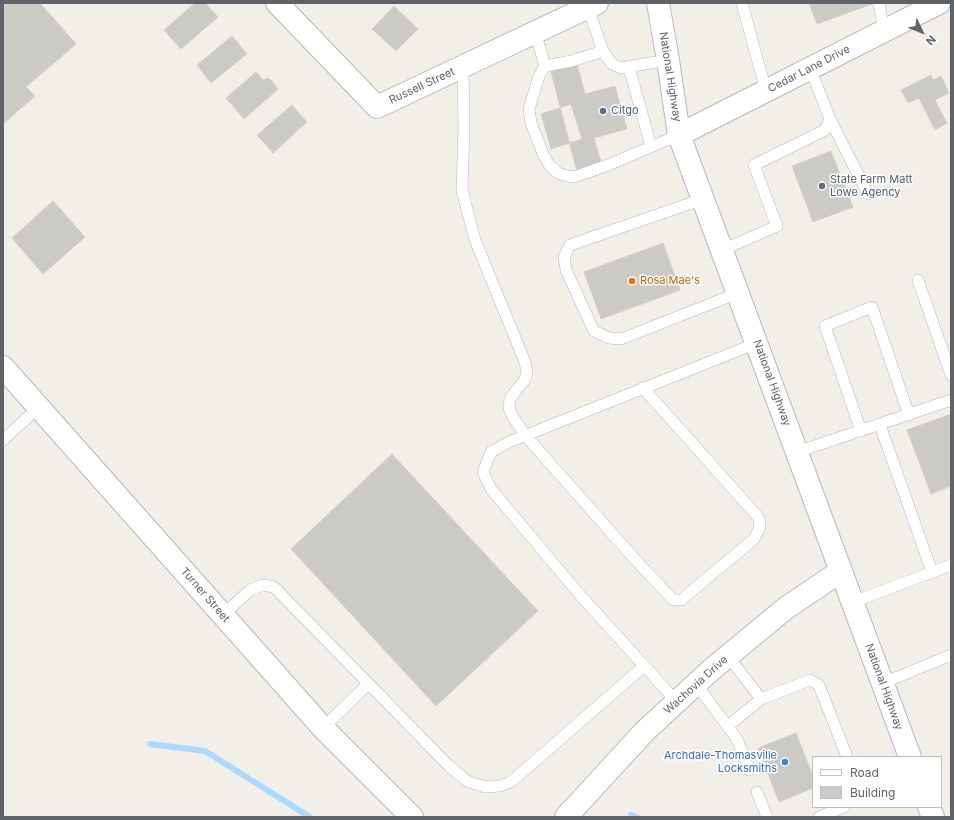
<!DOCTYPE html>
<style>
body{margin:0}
#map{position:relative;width:954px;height:820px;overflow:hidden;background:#f1efe8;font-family:Inter,sans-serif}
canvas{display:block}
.frame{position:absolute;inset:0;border:4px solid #5f6368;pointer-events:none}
.legend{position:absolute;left:812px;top:756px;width:130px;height:52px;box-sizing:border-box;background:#fff;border:1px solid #bfc1c3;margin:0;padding:5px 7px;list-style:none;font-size:12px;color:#5f6368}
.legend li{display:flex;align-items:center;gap:8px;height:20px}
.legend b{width:20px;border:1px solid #bfc1c3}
.north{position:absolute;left:902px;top:12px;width:40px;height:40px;-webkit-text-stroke:3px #fff;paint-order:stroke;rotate:133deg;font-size:11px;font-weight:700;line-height:16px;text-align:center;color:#5f6368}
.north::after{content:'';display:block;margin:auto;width:14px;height:18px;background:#5f6368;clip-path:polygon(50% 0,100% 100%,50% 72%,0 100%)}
</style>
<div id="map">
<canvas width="954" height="820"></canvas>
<div class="frame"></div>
<ul class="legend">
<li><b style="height:5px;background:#fff"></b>Road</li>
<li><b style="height:11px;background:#cccac5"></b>Building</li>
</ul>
<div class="north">N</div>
</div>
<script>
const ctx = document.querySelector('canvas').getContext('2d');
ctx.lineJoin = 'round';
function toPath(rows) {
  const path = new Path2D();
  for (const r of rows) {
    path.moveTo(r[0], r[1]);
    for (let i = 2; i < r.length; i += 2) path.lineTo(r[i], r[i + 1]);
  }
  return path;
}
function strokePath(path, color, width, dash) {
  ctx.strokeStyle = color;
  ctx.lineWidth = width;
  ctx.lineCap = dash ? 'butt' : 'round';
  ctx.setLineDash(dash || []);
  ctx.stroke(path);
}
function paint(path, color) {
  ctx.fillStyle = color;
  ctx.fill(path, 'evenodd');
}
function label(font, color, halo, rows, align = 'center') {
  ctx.font = font + ' Inter,sans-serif';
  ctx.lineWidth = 3;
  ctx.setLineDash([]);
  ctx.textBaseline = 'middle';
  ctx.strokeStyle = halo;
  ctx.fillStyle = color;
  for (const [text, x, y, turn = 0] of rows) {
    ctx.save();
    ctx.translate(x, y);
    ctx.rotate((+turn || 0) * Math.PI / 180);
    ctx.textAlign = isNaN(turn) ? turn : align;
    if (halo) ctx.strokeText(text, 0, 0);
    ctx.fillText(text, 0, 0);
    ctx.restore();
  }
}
const stream = toPath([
 [150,744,205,751,310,817],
 [631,815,637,817]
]);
const building = toPath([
 [6,3,40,3,76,44,26,87,35,96,3,124,3,5,6,3],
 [195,3,205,3,218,17,181,49,164,30,195,3],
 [809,3,872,3,872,4,817,24,809,3],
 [394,6,418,29,396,51,372,29,394,6],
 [232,36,247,54,211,83,197,65,232,36],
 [577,64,585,94,615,86,627,129,594,138,602,165,577,172,551,72,577,64],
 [256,72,263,80,269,78,278,89,244,119,226,98,256,72],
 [931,75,933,80,941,76,949,93,935,100,947,123,935,130,919,98,908,103,901,90,931,75],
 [571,104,582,139,551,149,541,114,571,104],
 [292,105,307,122,273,153,257,135,292,105],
 [831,151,853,207,813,222,792,166,831,151],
 [53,201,85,237,43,274,12,238,53,201],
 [663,243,680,290,601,319,584,272,663,243],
 [951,414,951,486,931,494,907,430,951,414],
 [392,454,538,611,436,706,291,549,392,454],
 [796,733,813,776,813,788,779,802,758,748,796,733]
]);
const lane = toPath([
 [742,3,766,91],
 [879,3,884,31],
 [588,8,603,51,612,64,621,68,668,60],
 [535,32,545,66,539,76,529,109,531,123,544,156,550,166,558,173,567,176,574,177,608,165,679,135],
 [545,66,572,61,603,51],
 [463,67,464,128,462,190,475,240,525,362,527,373,524,381,517,389,510,399,509,408,513,417,525,435,632,556,673,600,681,600,754,539,760,527,759,518,643,388],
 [629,67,651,146],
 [830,119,868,194],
 [703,199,570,245,564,257,566,270,594,331,609,338,621,339,738,293],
 [722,250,777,226,754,165,825,130,830,119,810,68],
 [918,280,951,375],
 [880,425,932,572],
 [861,431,825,326,872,307,909,415],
 [3,440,39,407],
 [797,452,951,400],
 [853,602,951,565],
 [223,615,250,590,263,585,274,587,449,766,467,781,485,787,499,786,511,782,644,666],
 [728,656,761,699,810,680,819,685,847,757],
 [883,683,951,655],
 [696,684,737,739,749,770],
 [677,702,580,595,491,489,483,472,491,452,509,442,757,343],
 [728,726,761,699],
 [323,728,368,684],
 [757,792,767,817],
 [819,817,844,807]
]);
const street = toPath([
 [277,3,377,107,597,3],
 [679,135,939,3],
 [3,367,323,728,412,817],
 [566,817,644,732,711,670,786,608,841,571]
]);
const secondary = toPath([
 [658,3,668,60,679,135,910,757],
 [929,807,933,817]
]);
const markers = [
 [603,111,4,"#5c6f8a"],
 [822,186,4,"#5c6f8a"],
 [632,281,4,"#e8710a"],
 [785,762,4,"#3f7fe0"]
];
const streetNames = [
 ["Cedar Lane Drive",809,69,-27],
 ["National Highway",670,77,81],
 ["Russell Street",422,86,-25],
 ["National Highway",772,383,70],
 ["Turner Street",205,595,49],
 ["Wachovia Drive",696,685,-42],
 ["National Highway",884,687,70]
];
const serviceNames = [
 ["Citgo",611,111],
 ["State Farm Matt",830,180],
 ["Lowe Agency",830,193]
];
const foodNames = [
 ["Rosa Mae's",640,281]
];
const shopNames = [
 ["Archdale-Thomasville",777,756],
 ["Locksmiths",777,769]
];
strokePath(stream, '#aadaff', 6);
paint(building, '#cccac5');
strokePath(building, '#d6d1c6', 1);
strokePath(lane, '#b5b8bc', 12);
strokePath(street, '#b5b8bc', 24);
strokePath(secondary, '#b6babf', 24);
strokePath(lane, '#fff', 11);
strokePath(street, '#fff', 22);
strokePath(secondary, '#fff', 22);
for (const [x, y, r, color] of markers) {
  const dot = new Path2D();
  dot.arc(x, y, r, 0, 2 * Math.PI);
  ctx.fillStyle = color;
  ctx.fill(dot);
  strokePath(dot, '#fff', 1.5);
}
label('11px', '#5f6368', '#fff', streetNames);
label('11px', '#4e5e75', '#fff', serviceNames, 'left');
label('11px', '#c56008', '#fff', foodNames, 'left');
label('11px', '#366cbe', '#fff', shopNames, 'right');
</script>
